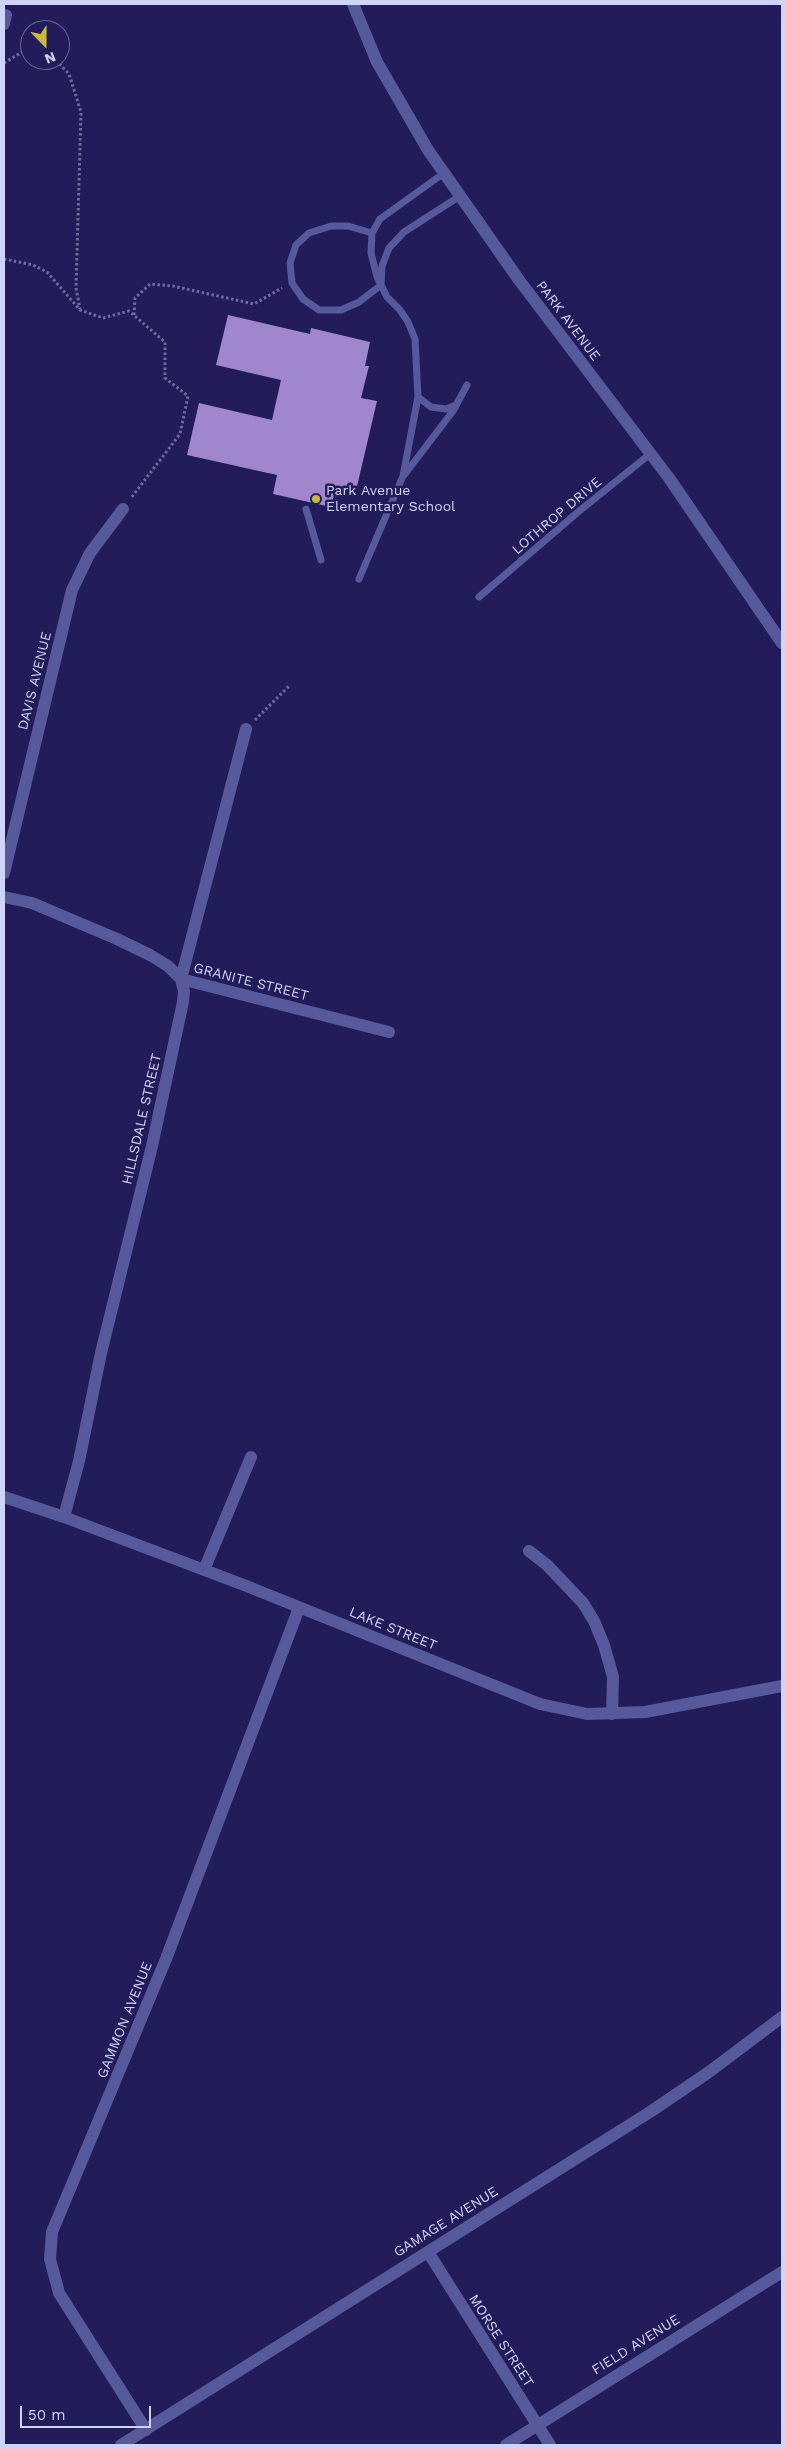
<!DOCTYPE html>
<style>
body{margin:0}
#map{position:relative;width:786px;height:2449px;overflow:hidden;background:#221d5a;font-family:"Work Sans",sans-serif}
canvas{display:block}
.frame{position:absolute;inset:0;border:5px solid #d0d4fa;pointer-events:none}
.north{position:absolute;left:20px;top:20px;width:50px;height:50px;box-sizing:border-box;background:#221d5a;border:1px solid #68669a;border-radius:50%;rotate:158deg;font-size:14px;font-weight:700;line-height:20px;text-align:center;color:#d0d4fa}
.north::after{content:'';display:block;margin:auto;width:18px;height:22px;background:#cdb938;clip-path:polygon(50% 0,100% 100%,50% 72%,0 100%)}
.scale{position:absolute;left:20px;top:2406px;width:131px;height:22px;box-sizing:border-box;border:2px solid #d0d4fa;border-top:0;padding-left:6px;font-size:15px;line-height:18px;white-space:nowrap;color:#d0d4fa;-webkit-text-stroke:4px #221d5a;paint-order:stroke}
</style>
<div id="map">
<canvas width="786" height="2449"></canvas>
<div class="frame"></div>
<div class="north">N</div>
<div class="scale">50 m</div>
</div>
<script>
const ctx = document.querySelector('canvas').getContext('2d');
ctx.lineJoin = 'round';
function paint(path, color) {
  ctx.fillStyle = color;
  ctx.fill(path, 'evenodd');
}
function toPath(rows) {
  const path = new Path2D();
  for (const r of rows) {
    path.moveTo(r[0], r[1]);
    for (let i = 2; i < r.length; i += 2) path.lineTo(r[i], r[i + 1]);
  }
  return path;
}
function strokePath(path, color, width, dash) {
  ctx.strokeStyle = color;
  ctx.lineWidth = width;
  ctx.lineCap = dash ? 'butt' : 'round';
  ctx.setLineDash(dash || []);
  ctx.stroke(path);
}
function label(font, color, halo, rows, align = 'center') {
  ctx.font = font + ' "Work Sans",sans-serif';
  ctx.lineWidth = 5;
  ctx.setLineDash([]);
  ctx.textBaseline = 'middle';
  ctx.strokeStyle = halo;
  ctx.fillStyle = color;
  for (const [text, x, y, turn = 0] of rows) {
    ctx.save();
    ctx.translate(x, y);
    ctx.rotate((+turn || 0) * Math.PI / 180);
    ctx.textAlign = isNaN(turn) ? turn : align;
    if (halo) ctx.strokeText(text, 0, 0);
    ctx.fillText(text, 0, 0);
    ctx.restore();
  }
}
const building = toPath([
 [228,315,310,334,311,328,370,342,365,366,369,366,361,398,377,401,355,495,335,490,331,507,273,494,277,475,187,455,199,403,272,420,281,380,216,365]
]);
const path = toPath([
 [56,60,69,74,81,112,76,288,80,309],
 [4,63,27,49,30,50],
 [4,259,33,265,47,272,80,310,103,318,129,311,165,342,165,378,188,396,180,434,131,498],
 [134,315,135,298,150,284,173,286,254,304,282,288],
 [255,720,289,686]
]);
const service = toPath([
 [372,233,348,226,331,226,309,233,296,245,290,263,292,283,303,299,319,310,341,310,359,302,381,285],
 [381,285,382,266,389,248,404,232,460,196],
 [418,397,431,407,446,409,456,405],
 [405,474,453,411,467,385],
 [306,509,321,560],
 [359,579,403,476,418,397,415,339,408,322,400,310,387,297,377,277,371,253,372,233,380,219,444,173],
 [479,597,578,512,650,454]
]);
const minor = toPath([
 [4,24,6,15],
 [4,873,72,590,90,553,123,509],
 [4,897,32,903,117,939,150,955,168,966,181,979,389,1032],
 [64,1517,79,1461,101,1353,152,1146,183,1002,184,991,181,979,246,729],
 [529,1551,547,1565,583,1603,594,1621,604,1645,613,1677,612,1714],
 [204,1570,251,1457],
 [428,2252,550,2445],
 [146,2430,59,2293,50,2259,52,2232,166,1959,299,1608],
 [506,2445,782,2272]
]);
const tertiary = toPath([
 [353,4,377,62,428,150,519,280,669,478,782,643],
 [4,1497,64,1517,244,1585,540,1704,587,1714,645,1712,782,1686],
 [121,2445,650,2112,709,2072,782,2017]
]);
const markers = [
 [316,499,5,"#cdb938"]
];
const streetNames = [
 ["PARK AVENUE",568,321,53],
 ["LOTHROP DRIVE",557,516,-40],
 ["DAVIS AVENUE",35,681,-76],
 ["GRANITE STREET",251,982,14],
 ["HILLSDALE STREET",142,1119,-77],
 ["LAKE STREET",393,1629,22],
 ["GAMMON AVENUE",125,2020,-68],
 ["GAMAGE AVENUE",446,2222,-32],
 ["MORSE STREET",501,2341,57],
 ["FIELD AVENUE",636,2345,-32]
];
const poiNames = [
 ["Park Avenue",326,491],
 ["Elementary School",326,507]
];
paint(building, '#a086cc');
strokePath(path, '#6d6c9f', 3, [2.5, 2.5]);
strokePath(service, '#57599b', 7);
strokePath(minor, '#57599b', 12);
strokePath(tertiary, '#57599b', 12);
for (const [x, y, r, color] of markers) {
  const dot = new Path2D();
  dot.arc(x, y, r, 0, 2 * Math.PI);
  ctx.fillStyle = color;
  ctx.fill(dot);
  strokePath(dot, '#221d5a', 2);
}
label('14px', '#d0d4fa', '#221d5a', streetNames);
label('14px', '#d0d4fa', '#221d5a', poiNames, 'left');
</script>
